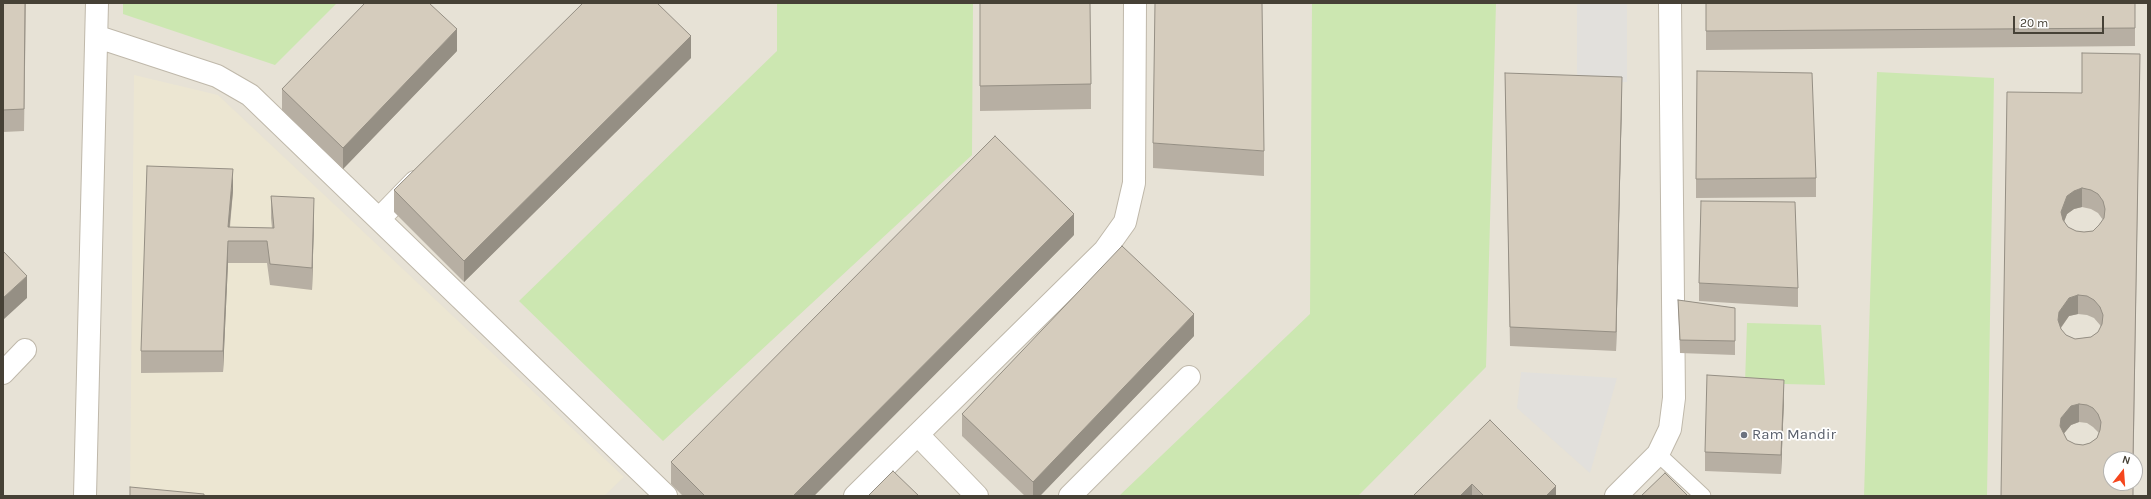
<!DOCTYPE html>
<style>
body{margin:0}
#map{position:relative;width:2151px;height:499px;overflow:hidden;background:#f3f0e8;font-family:Karla,sans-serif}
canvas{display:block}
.frame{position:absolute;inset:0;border:4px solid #464136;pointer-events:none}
.north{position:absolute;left:2103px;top:451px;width:40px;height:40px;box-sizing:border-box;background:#fff;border:1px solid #b5b3af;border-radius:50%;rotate:17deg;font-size:11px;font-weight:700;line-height:16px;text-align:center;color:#464136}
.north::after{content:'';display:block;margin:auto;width:14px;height:18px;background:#f5461d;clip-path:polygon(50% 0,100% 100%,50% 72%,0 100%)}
.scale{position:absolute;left:2013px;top:16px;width:91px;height:18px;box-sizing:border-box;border:2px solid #464136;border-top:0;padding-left:5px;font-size:12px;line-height:14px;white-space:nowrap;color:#464136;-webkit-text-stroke:3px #fff;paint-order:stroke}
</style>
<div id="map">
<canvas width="2151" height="499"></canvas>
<div class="frame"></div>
<div class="north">N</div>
<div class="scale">20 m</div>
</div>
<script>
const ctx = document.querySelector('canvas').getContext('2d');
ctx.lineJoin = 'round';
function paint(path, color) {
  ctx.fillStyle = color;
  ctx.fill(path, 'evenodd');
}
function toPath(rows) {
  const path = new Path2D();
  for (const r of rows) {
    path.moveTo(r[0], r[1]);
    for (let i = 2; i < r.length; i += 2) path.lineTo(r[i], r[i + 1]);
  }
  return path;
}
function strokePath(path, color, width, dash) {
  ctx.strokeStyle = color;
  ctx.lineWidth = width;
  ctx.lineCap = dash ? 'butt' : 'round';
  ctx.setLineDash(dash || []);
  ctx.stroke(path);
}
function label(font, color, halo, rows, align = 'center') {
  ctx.font = font + ' Karla,sans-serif';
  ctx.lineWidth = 3.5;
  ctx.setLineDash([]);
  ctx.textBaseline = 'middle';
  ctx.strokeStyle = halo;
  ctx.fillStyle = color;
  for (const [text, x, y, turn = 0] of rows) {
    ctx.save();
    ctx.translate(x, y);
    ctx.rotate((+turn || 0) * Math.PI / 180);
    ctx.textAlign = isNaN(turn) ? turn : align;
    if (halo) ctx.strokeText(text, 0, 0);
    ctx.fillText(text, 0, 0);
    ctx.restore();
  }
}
const residential = toPath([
 [3,3,2148,3,2148,496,3,496],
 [2111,459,2135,459,2135,483,2111,483]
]);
const education = toPath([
 [134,75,218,95,624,477,604,496,130,496]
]);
const green = toPath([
 [123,3,337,3,275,65,123,14],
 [777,3,973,3,972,155,663,441,519,301,777,51],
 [1312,3,1496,3,1486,367,1358,496,1119,496,1310,314],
 [1877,72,1994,78,1987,496,1864,496],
 [1747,323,1821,325,1825,385,1745,383]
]);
const parking = toPath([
 [1577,3,1627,3,1627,82,1577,83],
 [1521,372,1617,378,1590,473,1517,408]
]);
const lane = toPath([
 [1658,454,1703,496]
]);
const street = toPath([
 [98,37,217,76,250,95,666,496],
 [379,219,415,182],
 [3,373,25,350],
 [918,435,977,496],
 [85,496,97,3],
 [855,496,1105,250,1125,222,1134,183,1135,3],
 [1070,496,1189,377],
 [1616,496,1658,454,1670,429,1674,398,1670,3]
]);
const wall = toPath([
 [3,3,26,3,24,131,3,132],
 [980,3,1091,84,1091,109,980,111],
 [1706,3,2135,3,2135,46,1706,50],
 [457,51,343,169,282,110,282,89],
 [2140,54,2133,496,2001,496,2082,93],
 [2082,207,2091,209,2098,213,2103,220,2099,225,2093,231,2084,232,2076,231,2068,227,2064,221,2067,214,2074,209],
 [2078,314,2087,315,2094,318,2100,325,2101,327,2098,332,2091,337,2075,339,2066,335,2061,329,2061,328,2069,316],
 [2079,422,2087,423,2093,427,2099,433,2097,438,2090,443,2083,445,2075,444,2067,440,2064,433,2071,425],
 [691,58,464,282,394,212,394,190],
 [1505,73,1622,96,1616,351,1510,346],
 [1153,143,1264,151,1264,176,1153,168],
 [1816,178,1816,197,1696,198,1696,179],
 [233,191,230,227,272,228,271,218,271,196,314,220,312,290,270,285,267,263,228,263,223,372,141,373,141,351],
 [1074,235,814,496,683,496,671,484,671,462],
 [1699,283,1798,288,1798,307,1699,301],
 [1678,300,1735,308,1735,355,1680,353],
 [1194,336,1040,496,1025,496,962,436,962,414],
 [1784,399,1781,474,1705,471,1705,452],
 [1490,420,1556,496,1413,496]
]);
const shadedWall = toPath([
 [457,29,457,51,343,169,343,148],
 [691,36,691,58,464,282,464,261],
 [1622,77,1622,96,1616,351,1616,332],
 [233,169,233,191,228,241,228,263,223,372,223,351,228,227],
 [2082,188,2082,207,2074,209,2067,214,2061,230,2061,212,2067,196,2074,191],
 [314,198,314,220,312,290,312,268],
 [1074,214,1074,235,814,496,793,496],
 [27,276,27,298,3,320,3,298],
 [2078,295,2078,314,2069,316,2059,330,2058,320,2059,312,2069,298],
 [1194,314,1194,336,1040,496,1033,496,1033,482],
 [1784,380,1784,399,1781,474,1781,455],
 [2079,404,2079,422,2071,425,2061,437,2060,426,2061,418,2071,406],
 [1472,484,1472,496,1460,496],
 [1556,486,1556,496,1546,496]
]);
const building = toPath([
 [3,3,25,3,24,109,3,110,3,3],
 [365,3,429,3,457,29,343,148,282,89,365,3],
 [583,3,657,3,691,36,464,261,394,190,583,3],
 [980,3,1090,3,1091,84,980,86,980,3],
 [1155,3,1262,3,1264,151,1153,143,1155,3],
 [1706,3,2135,3,2135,28,1706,31,1706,3],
 [2082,53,2140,54,2133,459,2111,459,2111,483,2133,483,2133,496,2001,496,2007,92,2082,93,2082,53],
 [2082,188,2091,190,2098,194,2103,201,2105,209,2104,218,2099,225,2093,231,2084,232,2076,231,2068,227,2063,220,2061,212,2067,196,2074,191,2082,188],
 [2078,295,2087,296,2094,300,2100,307,2103,315,2102,324,2098,332,2091,337,2075,339,2066,335,2061,329,2058,320,2059,312,2069,298,2078,295],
 [2079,404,2087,405,2093,408,2098,414,2101,422,2100,430,2097,438,2090,443,2083,445,2075,444,2067,440,2060,426,2061,418,2071,406,2079,404],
 [1697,71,1812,73,1816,178,1696,179,1697,71],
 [1505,73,1622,77,1616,332,1510,327,1505,73],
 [995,136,1074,214,793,496,705,496,671,462,995,136],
 [147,166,233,169,228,227,274,228,271,196,314,198,312,268,270,264,267,241,228,241,223,351,141,351,147,166],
 [1701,201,1795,202,1798,288,1699,283,1701,201],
 [1122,246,1194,314,1033,482,962,414,1122,246],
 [3,251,27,276,3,298,3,251],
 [1678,300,1735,308,1735,341,1680,340,1678,300],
 [1707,375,1784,380,1781,455,1705,452,1707,375],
 [1490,420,1556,486,1546,496,1484,496,1472,484,1460,496,1413,496,1490,420],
 [893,471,919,496,868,496,893,471],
 [1665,473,1688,496,1641,496,1665,473],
 [130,487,204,494,204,496,130,496,130,487]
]);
const markers = [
 [1744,435,4,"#6b7280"]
];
const worshipNames = [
 ["Ram Mandir",1752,435]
];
paint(residential, '#e7e2d6');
paint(education, '#ece6d2');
paint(green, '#cce7b1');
paint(parking, '#e2e0dc');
strokePath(lane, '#bfb8aa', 17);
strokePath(street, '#bfb8aa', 24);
strokePath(lane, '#fff', 15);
strokePath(street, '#fff', 22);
paint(wall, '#b7afa3');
paint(shadedWall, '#958f84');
paint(building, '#d5ccbd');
strokePath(building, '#958f84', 1);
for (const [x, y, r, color] of markers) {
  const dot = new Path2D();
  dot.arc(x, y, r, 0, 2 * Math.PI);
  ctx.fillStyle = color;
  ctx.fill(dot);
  strokePath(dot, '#fff', 1.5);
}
label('15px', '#5b616d', '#fff', worshipNames, 'left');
</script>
